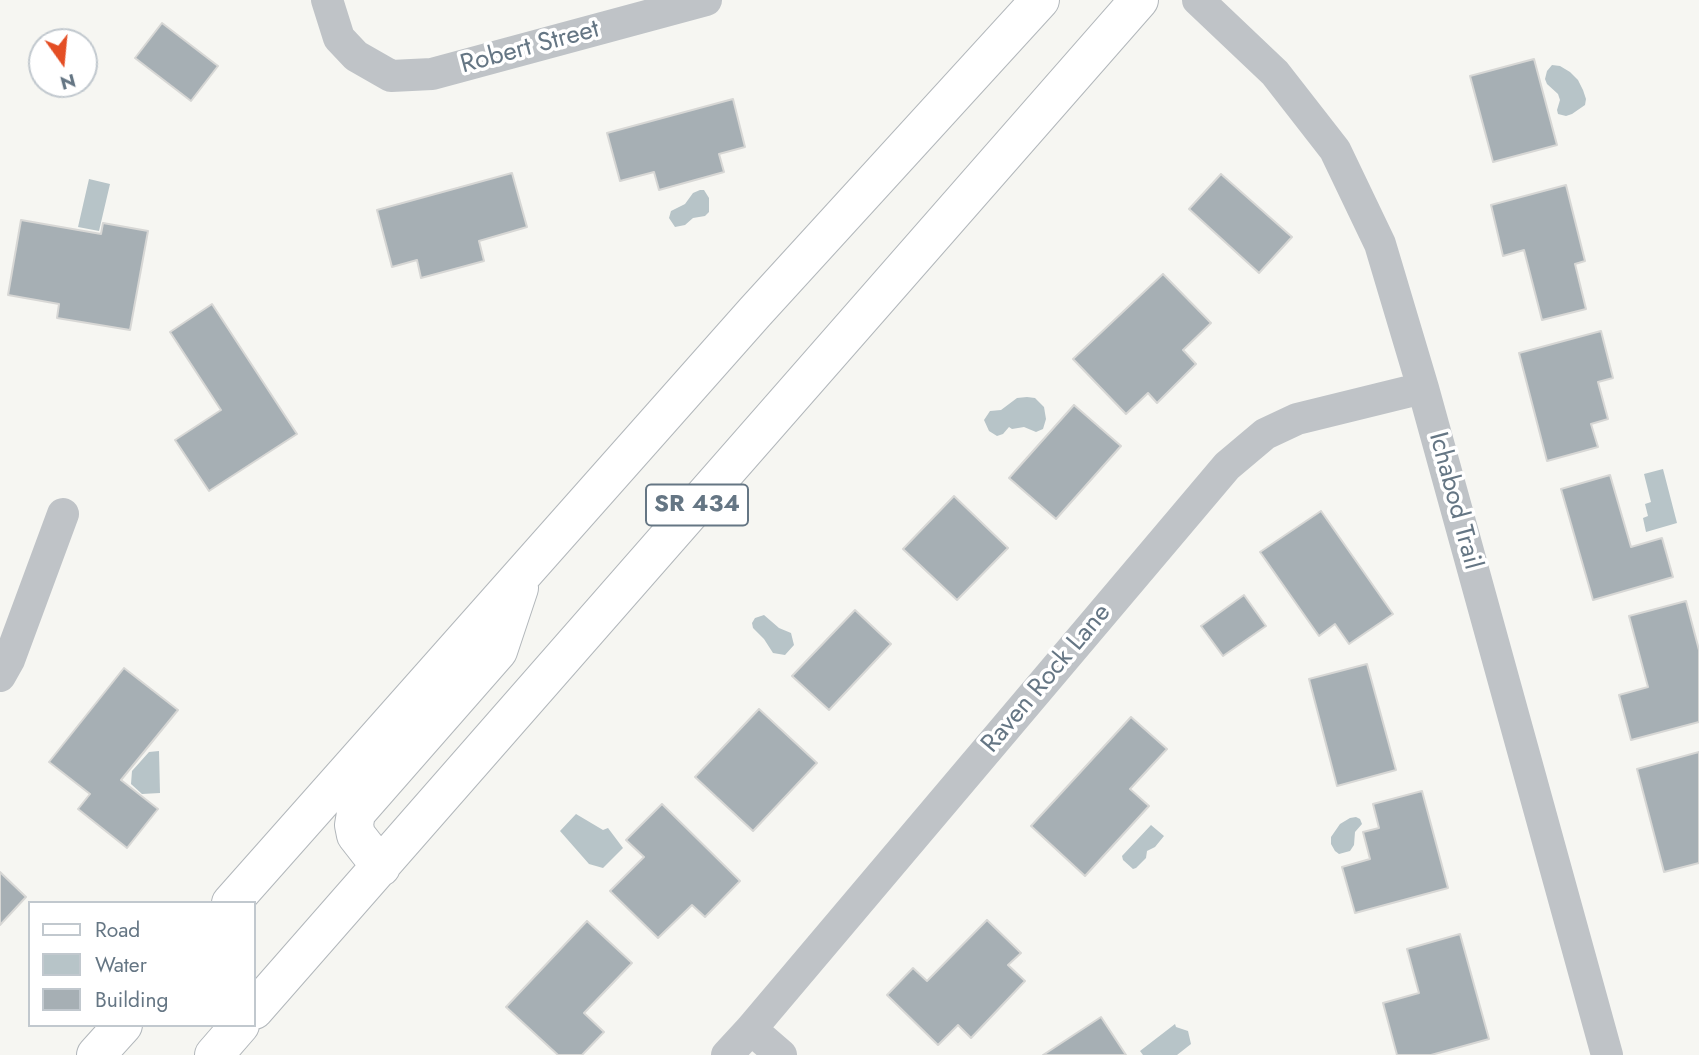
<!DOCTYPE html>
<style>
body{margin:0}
#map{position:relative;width:1699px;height:1055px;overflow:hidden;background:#f6f6f2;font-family:Jost,sans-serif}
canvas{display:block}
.legend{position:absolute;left:28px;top:901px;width:228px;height:126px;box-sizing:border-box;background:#fff;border:2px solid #c1c8ce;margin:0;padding:9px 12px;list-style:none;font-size:21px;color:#657684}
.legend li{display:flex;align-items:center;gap:14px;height:35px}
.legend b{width:35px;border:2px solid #c1c8ce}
.north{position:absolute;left:28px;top:28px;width:70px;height:70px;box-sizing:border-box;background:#fff;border:2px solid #c1c8ce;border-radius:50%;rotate:165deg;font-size:19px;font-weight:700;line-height:28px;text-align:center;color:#657684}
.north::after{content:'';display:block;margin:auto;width:24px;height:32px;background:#e44e24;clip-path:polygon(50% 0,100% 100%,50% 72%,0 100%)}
</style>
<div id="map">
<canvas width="1699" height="1055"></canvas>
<ul class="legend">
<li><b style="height:9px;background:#fff"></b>Road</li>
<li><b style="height:19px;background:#b7c4c8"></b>Water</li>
<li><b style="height:19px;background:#a6afb4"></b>Building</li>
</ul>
<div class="north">N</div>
</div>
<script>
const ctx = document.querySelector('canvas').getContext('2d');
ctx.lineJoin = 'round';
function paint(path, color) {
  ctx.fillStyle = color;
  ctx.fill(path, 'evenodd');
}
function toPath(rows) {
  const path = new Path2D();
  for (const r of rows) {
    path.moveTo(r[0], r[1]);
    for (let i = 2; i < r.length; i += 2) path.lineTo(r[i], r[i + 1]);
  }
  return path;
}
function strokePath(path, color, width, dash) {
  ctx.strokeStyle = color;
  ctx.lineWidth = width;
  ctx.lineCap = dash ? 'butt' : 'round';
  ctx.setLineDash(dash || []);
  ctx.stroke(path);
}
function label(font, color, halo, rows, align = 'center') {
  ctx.font = font + ' Jost,sans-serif';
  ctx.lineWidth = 7;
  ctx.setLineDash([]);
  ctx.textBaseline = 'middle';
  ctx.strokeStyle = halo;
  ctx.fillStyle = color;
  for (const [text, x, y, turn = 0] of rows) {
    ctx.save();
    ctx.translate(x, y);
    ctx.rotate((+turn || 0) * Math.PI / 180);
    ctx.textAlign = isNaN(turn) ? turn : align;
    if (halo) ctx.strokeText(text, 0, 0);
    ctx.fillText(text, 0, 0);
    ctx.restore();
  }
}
const water = toPath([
 [1552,65,1560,66,1570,72,1578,80,1583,90,1586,99,1585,105,1572,114,1566,116,1558,114,1557,110,1560,100,1558,94,1547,84,1545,79,1547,71],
 [89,179,110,184,99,231,78,227],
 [700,190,704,190,709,198,709,212,705,216,693,218,685,225,675,227,669,218,671,211,685,204,693,193],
 [1027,397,1035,398,1044,407,1046,419,1043,429,1036,432,1024,427,1012,429,1009,427,1003,434,997,436,989,431,984,420,990,411,1001,410,1017,398],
 [1663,469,1677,523,1646,532,1643,518,1648,516,1645,504,1651,502,1644,474],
 [764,615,779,628,791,633,794,645,785,655,773,653,764,639,753,628,752,623,755,618],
 [159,751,160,793,142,794,131,784,132,771,149,752],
 [576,814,603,830,608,828,623,848,603,868,589,864,560,831],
 [1356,817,1360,819,1362,824,1355,832,1354,845,1350,851,1339,854,1335,851,1331,844,1331,837,1340,824,1350,818],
 [1151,825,1164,836,1155,847,1147,851,1146,858,1136,868,1133,869,1123,860,1122,856],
 [1175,1024,1176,1027,1188,1031,1191,1044,1177,1055,1143,1055,1140,1051]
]);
const building = toPath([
 [162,23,218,66,191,101,135,58,162,23],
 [1534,59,1557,145,1493,162,1470,76,1534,59],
 [733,99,745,147,719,154,724,172,659,190,654,172,620,181,607,133,733,99],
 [512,173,527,227,479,241,484,261,421,278,417,260,392,267,377,210,512,173],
 [1221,174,1292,237,1259,273,1189,209,1221,174],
 [1566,185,1585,261,1575,264,1586,309,1542,320,1524,250,1503,256,1491,205,1566,185],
 [21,220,101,234,103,223,148,231,130,330,57,318,59,304,8,295,21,220],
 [1163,274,1211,323,1183,350,1196,364,1157,403,1148,393,1126,414,1073,359,1163,274],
 [212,304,297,434,209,491,175,440,221,410,170,332,212,304],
 [1601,331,1613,378,1598,382,1608,419,1591,424,1598,447,1547,461,1519,353,1601,331],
 [1074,405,1121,446,1056,519,1009,478,1074,405],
 [1610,475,1631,547,1662,538,1673,577,1593,600,1561,489,1610,475],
 [954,496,1008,548,957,600,903,549,954,496],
 [1321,511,1393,614,1349,644,1335,624,1319,636,1260,552,1321,511],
 [1244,595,1266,626,1223,656,1201,626,1244,595],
 [1686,601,1699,650,1699,722,1631,740,1619,695,1648,687,1629,616,1686,601],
 [855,610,891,644,829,710,792,676,855,610],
 [1367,664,1396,770,1337,786,1309,679,1367,664],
 [124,668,178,710,121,780,158,809,127,848,78,809,90,794,49,762,124,668],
 [759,709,817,763,753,831,695,777,759,709],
 [1131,717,1167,749,1130,789,1149,806,1085,876,1031,826,1131,717],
 [1699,752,1699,863,1664,872,1637,769,1699,752],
 [1422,791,1448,888,1355,913,1342,867,1370,859,1363,832,1379,828,1373,804,1422,791],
 [662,804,740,881,705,917,692,905,658,938,610,891,644,857,626,840,662,804],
 [0,872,26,897,0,925,0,872],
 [987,920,1021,953,1008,965,1025,981,971,1038,958,1025,938,1045,887,995,913,968,927,981,987,920],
 [587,921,632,963,584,1013,604,1032,582,1055,558,1055,506,1007,587,921],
 [1460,934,1489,1039,1431,1055,1397,1055,1383,1003,1419,993,1407,949,1460,934],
 [1101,1017,1126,1055,1043,1055,1101,1017]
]);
const minor = toPath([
 [327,0,339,38,356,56,391,76,432,74,706,0],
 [1198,0,1275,73,1335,150,1380,244,1423,388,1607,1055],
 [0,676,9,660,63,514],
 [751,1029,781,1055],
 [727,1055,751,1029,1227,466,1265,434,1297,419,1423,388]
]);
const major = toPath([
 [381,867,356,835,354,825,356,813,498,651,519,588],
 [231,903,755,312,1040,0],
 [254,1010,1139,0],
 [96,1055,123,1025],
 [214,1055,240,1025]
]);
const shields = [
 [697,505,102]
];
const shieldNames = [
 ["SR 434",697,505]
];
const streetNames = [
 ["Robert Street",530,48,-15],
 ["Ichabod Trail",1454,501,75],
 ["Raven Rock Lane",1047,679,-50]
];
paint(water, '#b7c4c8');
paint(building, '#a6afb4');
strokePath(building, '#d7d7d5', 2);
strokePath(major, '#b2b7bb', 40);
strokePath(minor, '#bfc3c7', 32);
strokePath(major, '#fff', 38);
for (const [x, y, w] of shields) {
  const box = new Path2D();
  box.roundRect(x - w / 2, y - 20.5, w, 41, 5);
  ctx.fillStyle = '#fff';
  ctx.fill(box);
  strokePath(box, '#657684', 2);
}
label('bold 24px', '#657684', null, shieldNames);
label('26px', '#657684', '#fff', streetNames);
</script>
